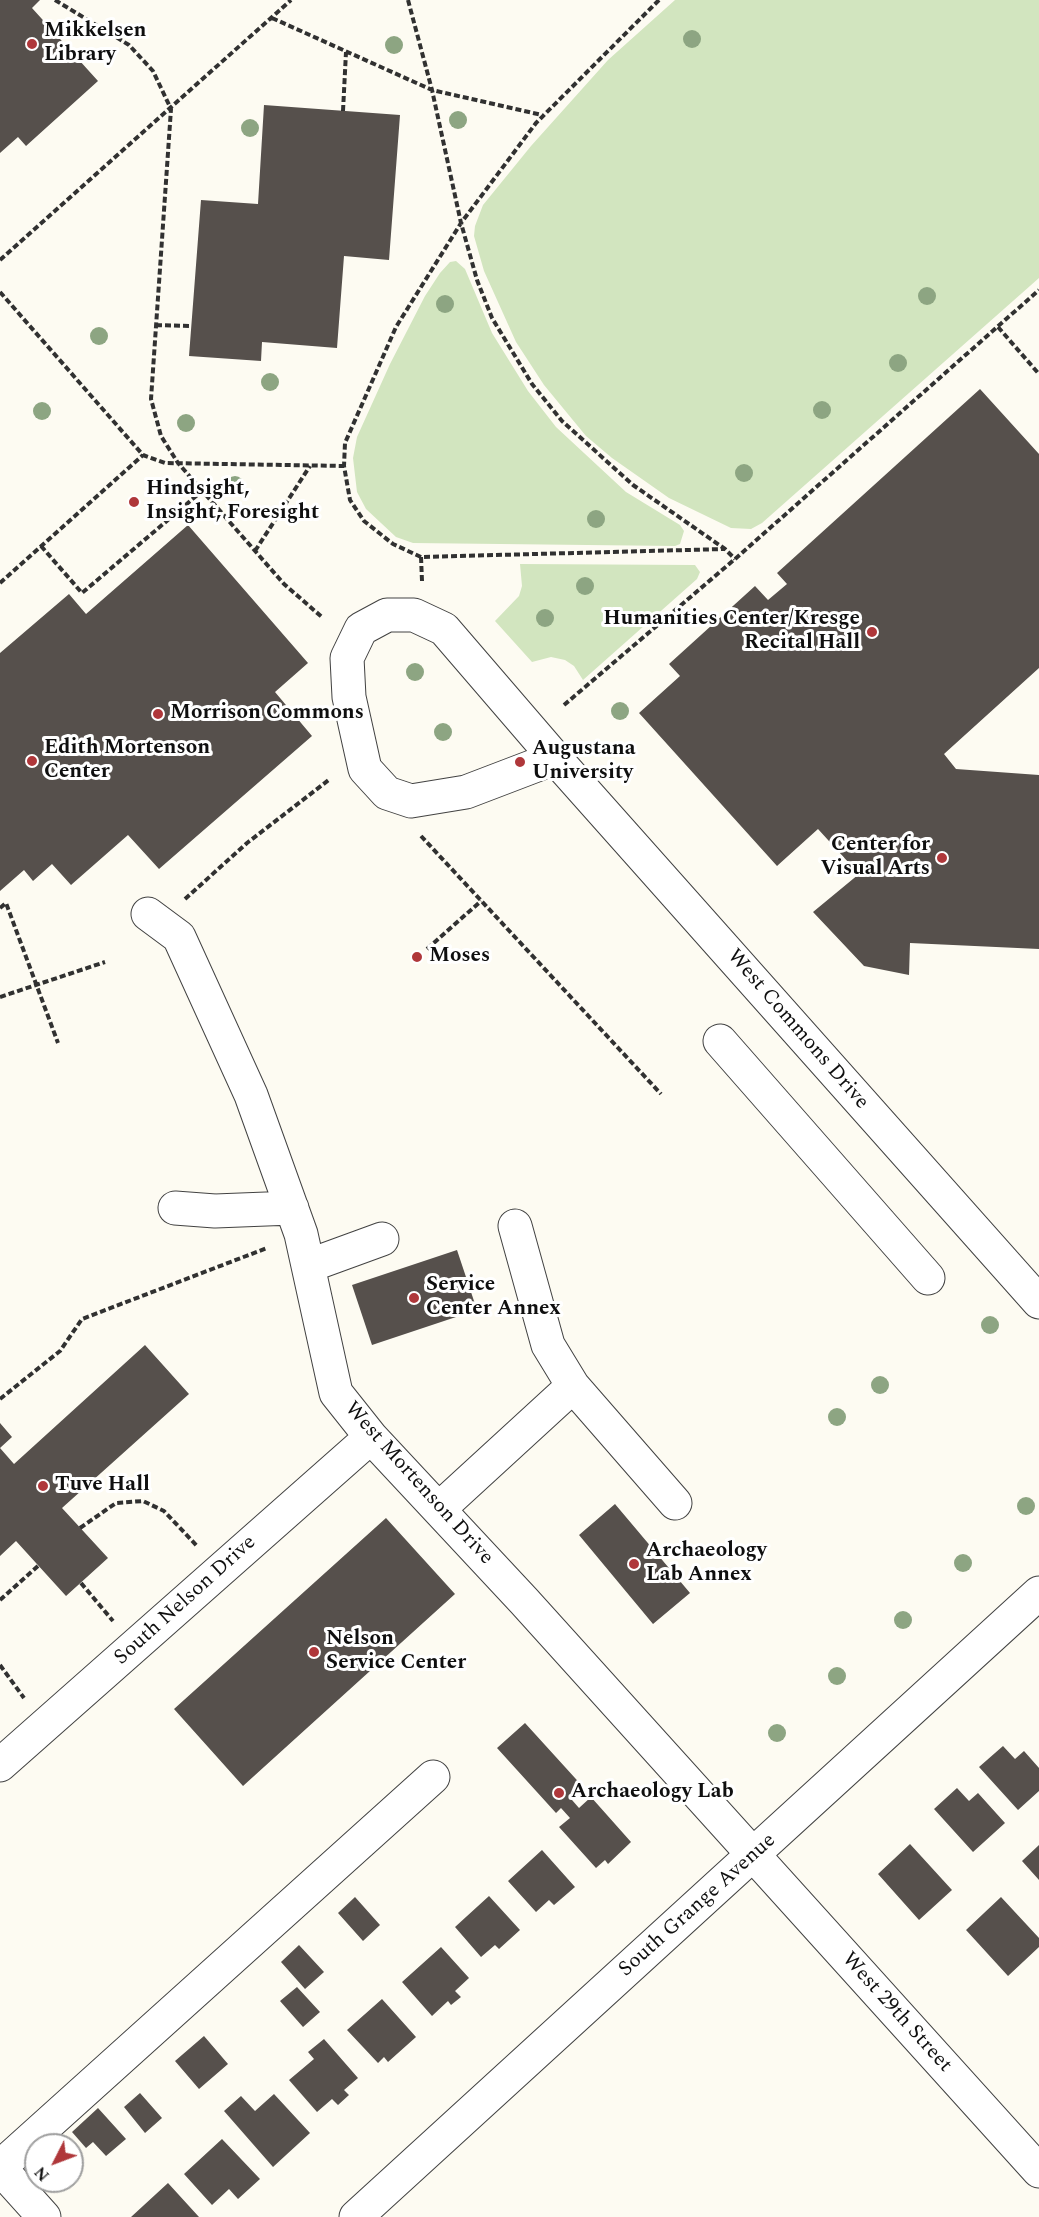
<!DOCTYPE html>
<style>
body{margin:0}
#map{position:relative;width:1039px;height:2217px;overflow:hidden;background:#fdfbf2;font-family:Spectral,serif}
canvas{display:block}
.north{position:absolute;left:24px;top:2133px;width:60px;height:60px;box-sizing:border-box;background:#fff;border:2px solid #9f9f9f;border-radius:50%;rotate:228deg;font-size:16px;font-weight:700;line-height:24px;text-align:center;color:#0f0f0f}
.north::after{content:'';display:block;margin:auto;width:21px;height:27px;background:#af373a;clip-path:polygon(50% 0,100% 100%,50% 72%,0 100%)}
</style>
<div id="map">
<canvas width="1039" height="2217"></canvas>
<div class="north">N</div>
</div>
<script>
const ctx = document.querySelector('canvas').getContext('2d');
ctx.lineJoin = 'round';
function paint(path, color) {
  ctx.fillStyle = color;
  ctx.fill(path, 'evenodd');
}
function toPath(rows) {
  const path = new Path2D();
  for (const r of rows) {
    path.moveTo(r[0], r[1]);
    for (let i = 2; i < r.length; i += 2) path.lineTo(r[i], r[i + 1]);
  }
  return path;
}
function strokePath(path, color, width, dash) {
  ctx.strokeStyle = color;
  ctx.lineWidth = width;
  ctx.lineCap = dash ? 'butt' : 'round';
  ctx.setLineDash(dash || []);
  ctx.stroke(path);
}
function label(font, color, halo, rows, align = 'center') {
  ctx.font = font + ' Spectral,serif';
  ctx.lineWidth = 6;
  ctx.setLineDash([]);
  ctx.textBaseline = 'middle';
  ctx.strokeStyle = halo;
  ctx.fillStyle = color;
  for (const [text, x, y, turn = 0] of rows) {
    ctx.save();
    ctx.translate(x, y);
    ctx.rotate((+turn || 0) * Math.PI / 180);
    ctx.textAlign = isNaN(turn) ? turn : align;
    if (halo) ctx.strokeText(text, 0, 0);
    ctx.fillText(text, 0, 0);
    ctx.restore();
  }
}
const green = toPath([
 [675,0,1039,0,1039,278,762,523,751,529,731,528,669,498,612,458,586,436,544,385,516,342,484,271,474,236,475,226,483,205,531,146,608,60],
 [456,261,465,269,492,333,528,391,556,427,626,492,680,525,684,531,680,544,675,546,413,543,396,537,366,509,357,492,353,458,357,437,390,364,425,296,440,273,450,262],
 [520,564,695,565,700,572,697,579,583,680,574,666,565,660,551,657,532,662,495,621,519,596,522,586]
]);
const building = toPath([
 [0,0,40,0,32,8,98,81,26,146,18,137,0,153],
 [264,105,400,115,389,260,344,256,337,348,262,342,261,361,189,356,201,200,258,204],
 [980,389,1039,454,1039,668,944,754,956,769,1039,775,1039,949,910,943,909,975,864,966,813,912,859,874,818,829,777,866,639,713,680,676,669,664,755,586,768,600,787,584,777,573],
 [188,525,308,663,275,692,312,736,159,869,128,835,71,885,52,864,33,881,24,870,0,891,0,653,69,594,86,614],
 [457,1250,477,1310,372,1345,352,1285],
 [145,1345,189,1394,62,1508,108,1558,66,1596,16,1541,0,1556,0,1448,14,1464],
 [0,1423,12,1437,0,1448],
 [615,1504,690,1593,653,1624,579,1535],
 [386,1518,455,1594,243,1786,174,1709],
 [525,1723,585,1789,572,1800,579,1808,591,1797,631,1842,608,1864,605,1860,596,1868,559,1827,570,1818,561,1808,556,1813,497,1748],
 [1003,1746,1015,1759,1024,1751,1039,1768,1039,1791,1018,1810,979,1767],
 [957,1788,969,1801,978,1793,1005,1823,973,1852,934,1809],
 [910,1844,952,1890,919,1920,878,1874],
 [1039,1845,1039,1880,1022,1861],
 [542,1850,575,1887,554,1905,549,1900,536,1912,508,1881],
 [489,1896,520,1930,499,1949,495,1945,481,1957,455,1927],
 [355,1897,380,1925,363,1941,338,1913],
 [1001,1897,1039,1938,1039,1947,1008,1976,966,1930],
 [299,1945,324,1972,305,1989,281,1962],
 [441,1947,469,1978,455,1991,461,1997,451,2005,448,2001,432,2016,402,1982],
 [297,1987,320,2012,303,2027,280,2001],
 [382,1999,416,2037,388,2062,384,2057,378,2063,347,2030],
 [204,2036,228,2064,199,2089,175,2061],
 [324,2039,358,2078,344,2090,349,2095,338,2105,332,2099,317,2112,289,2080,314,2059,308,2052],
 [140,2093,162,2118,145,2133,124,2107],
 [274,2094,310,2133,273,2167,224,2111,241,2096,255,2111],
 [98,2108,126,2139,106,2156,93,2142,86,2148,72,2132],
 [222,2139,260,2179,238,2199,229,2189,212,2205,184,2174],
 [168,2183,199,2217,131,2217]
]);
const path = toPath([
 [55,0,129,45,153,71,171,109,151,399,161,436,178,463,284,584,323,618],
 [408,0,432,90,461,223,477,280,492,318,532,384,562,421,633,485,725,549,735,559],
 [659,0,536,123,461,223,396,327,345,443,344,466,350,500,364,521,393,544,421,557,725,549],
 [272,18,432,90,542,115],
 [343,111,346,52],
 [0,260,291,0],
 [0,292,143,455,165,463,344,466],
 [156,325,191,326],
 [998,327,1039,374],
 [41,546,82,593,202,491],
 [255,551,310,466],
 [421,557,422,581],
 [0,583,143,455],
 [564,705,735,559,1039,290],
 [421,836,661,1094],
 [185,899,247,843,330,779],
 [0,908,6,903,58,1043],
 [427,949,481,901],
 [0,997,105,962],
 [0,1399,60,1351,82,1319,267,1248],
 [80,1528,116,1503,143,1501,164,1511,197,1546],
 [81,1583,113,1621],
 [0,1600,39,1565],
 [0,1665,24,1698]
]);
const minor = toPath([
 [555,758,466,792,411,801,387,793,365,769,349,697,347,658,361,629,387,615,414,615,444,629,555,758,1039,1302],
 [148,914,179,937,251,1095,301,1234,336,1393,371,1437,524,1601,1039,2171],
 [720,1041,928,1278],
 [175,1208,215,1211,292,1208],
 [515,1226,548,1345,573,1386,675,1503],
 [308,1266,382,1239],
 [440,1508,573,1386],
 [0,1765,371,1437],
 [0,2167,433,1777],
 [0,2168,44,2217],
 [356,2217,1039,1593]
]);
const trees = [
 [692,39],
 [394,45],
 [458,120],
 [250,128],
 [927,296],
 [445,304],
 [99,336],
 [898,363],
 [270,382],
 [822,410],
 [42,411],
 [186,423],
 [744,473],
 [235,485],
 [596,519],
 [585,586],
 [545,618],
 [415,672],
 [620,711],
 [443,732],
 [990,1325],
 [880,1385],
 [837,1417],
 [1026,1506],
 [963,1563],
 [903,1620],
 [837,1676],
 [777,1733]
];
const markers = [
 [32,44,6,"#af373a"],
 [134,502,6,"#af373a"],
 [872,632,6,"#af373a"],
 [158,714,6,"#af373a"],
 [32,761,6,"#af373a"],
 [520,762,6,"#af373a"],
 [942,858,6,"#af373a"],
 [417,957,6,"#af373a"],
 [414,1298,6,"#af373a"],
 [43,1486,6,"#af373a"],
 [634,1564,6,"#af373a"],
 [314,1652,6,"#af373a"],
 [559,1793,6,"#af373a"]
];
const poiNames = [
 ["Mikkelsen",44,32],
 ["Library",44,56],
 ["Hindsight,",146,490],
 ["Insight, Foresight",146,514],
 ["Humanities Center/Kresge",860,620,"right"],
 ["Recital Hall",860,644,"right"],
 ["Morrison Commons",170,714],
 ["Edith Mortenson",44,749],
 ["Center",44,773],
 ["Augustana",532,750],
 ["University",532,774],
 ["Center for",930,846,"right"],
 ["Visual Arts",930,870,"right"],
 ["Moses",429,957],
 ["Service",426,1286],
 ["Center Annex",426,1310],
 ["Tuve Hall",55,1486],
 ["Archaeology",646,1552],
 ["Lab Annex",646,1576],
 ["Nelson",326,1640],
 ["Service Center",326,1664],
 ["Archaeology Lab",571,1793]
];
const streetNames = [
 ["West Commons Drive",797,1030,49],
 ["West Mortenson Drive",418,1484,48],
 ["South Nelson Drive",186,1601,-42],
 ["South Grange Avenue",698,1906,-42],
 ["West 29th Street",896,2013,48]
];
paint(green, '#d2e5bf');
paint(building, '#56504c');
strokePath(minor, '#424242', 35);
strokePath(path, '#313131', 4, [6, 3]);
strokePath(minor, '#fff', 33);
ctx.fillStyle = '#8da582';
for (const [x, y] of trees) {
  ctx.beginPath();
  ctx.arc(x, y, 9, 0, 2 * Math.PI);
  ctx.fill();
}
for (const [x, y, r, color] of markers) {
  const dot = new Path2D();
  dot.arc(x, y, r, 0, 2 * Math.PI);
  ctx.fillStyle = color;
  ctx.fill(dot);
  strokePath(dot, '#fff', 2);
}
label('bold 21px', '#0f0f0f', '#fff', poiNames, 'left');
label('21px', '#0f0f0f', '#fff', streetNames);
</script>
